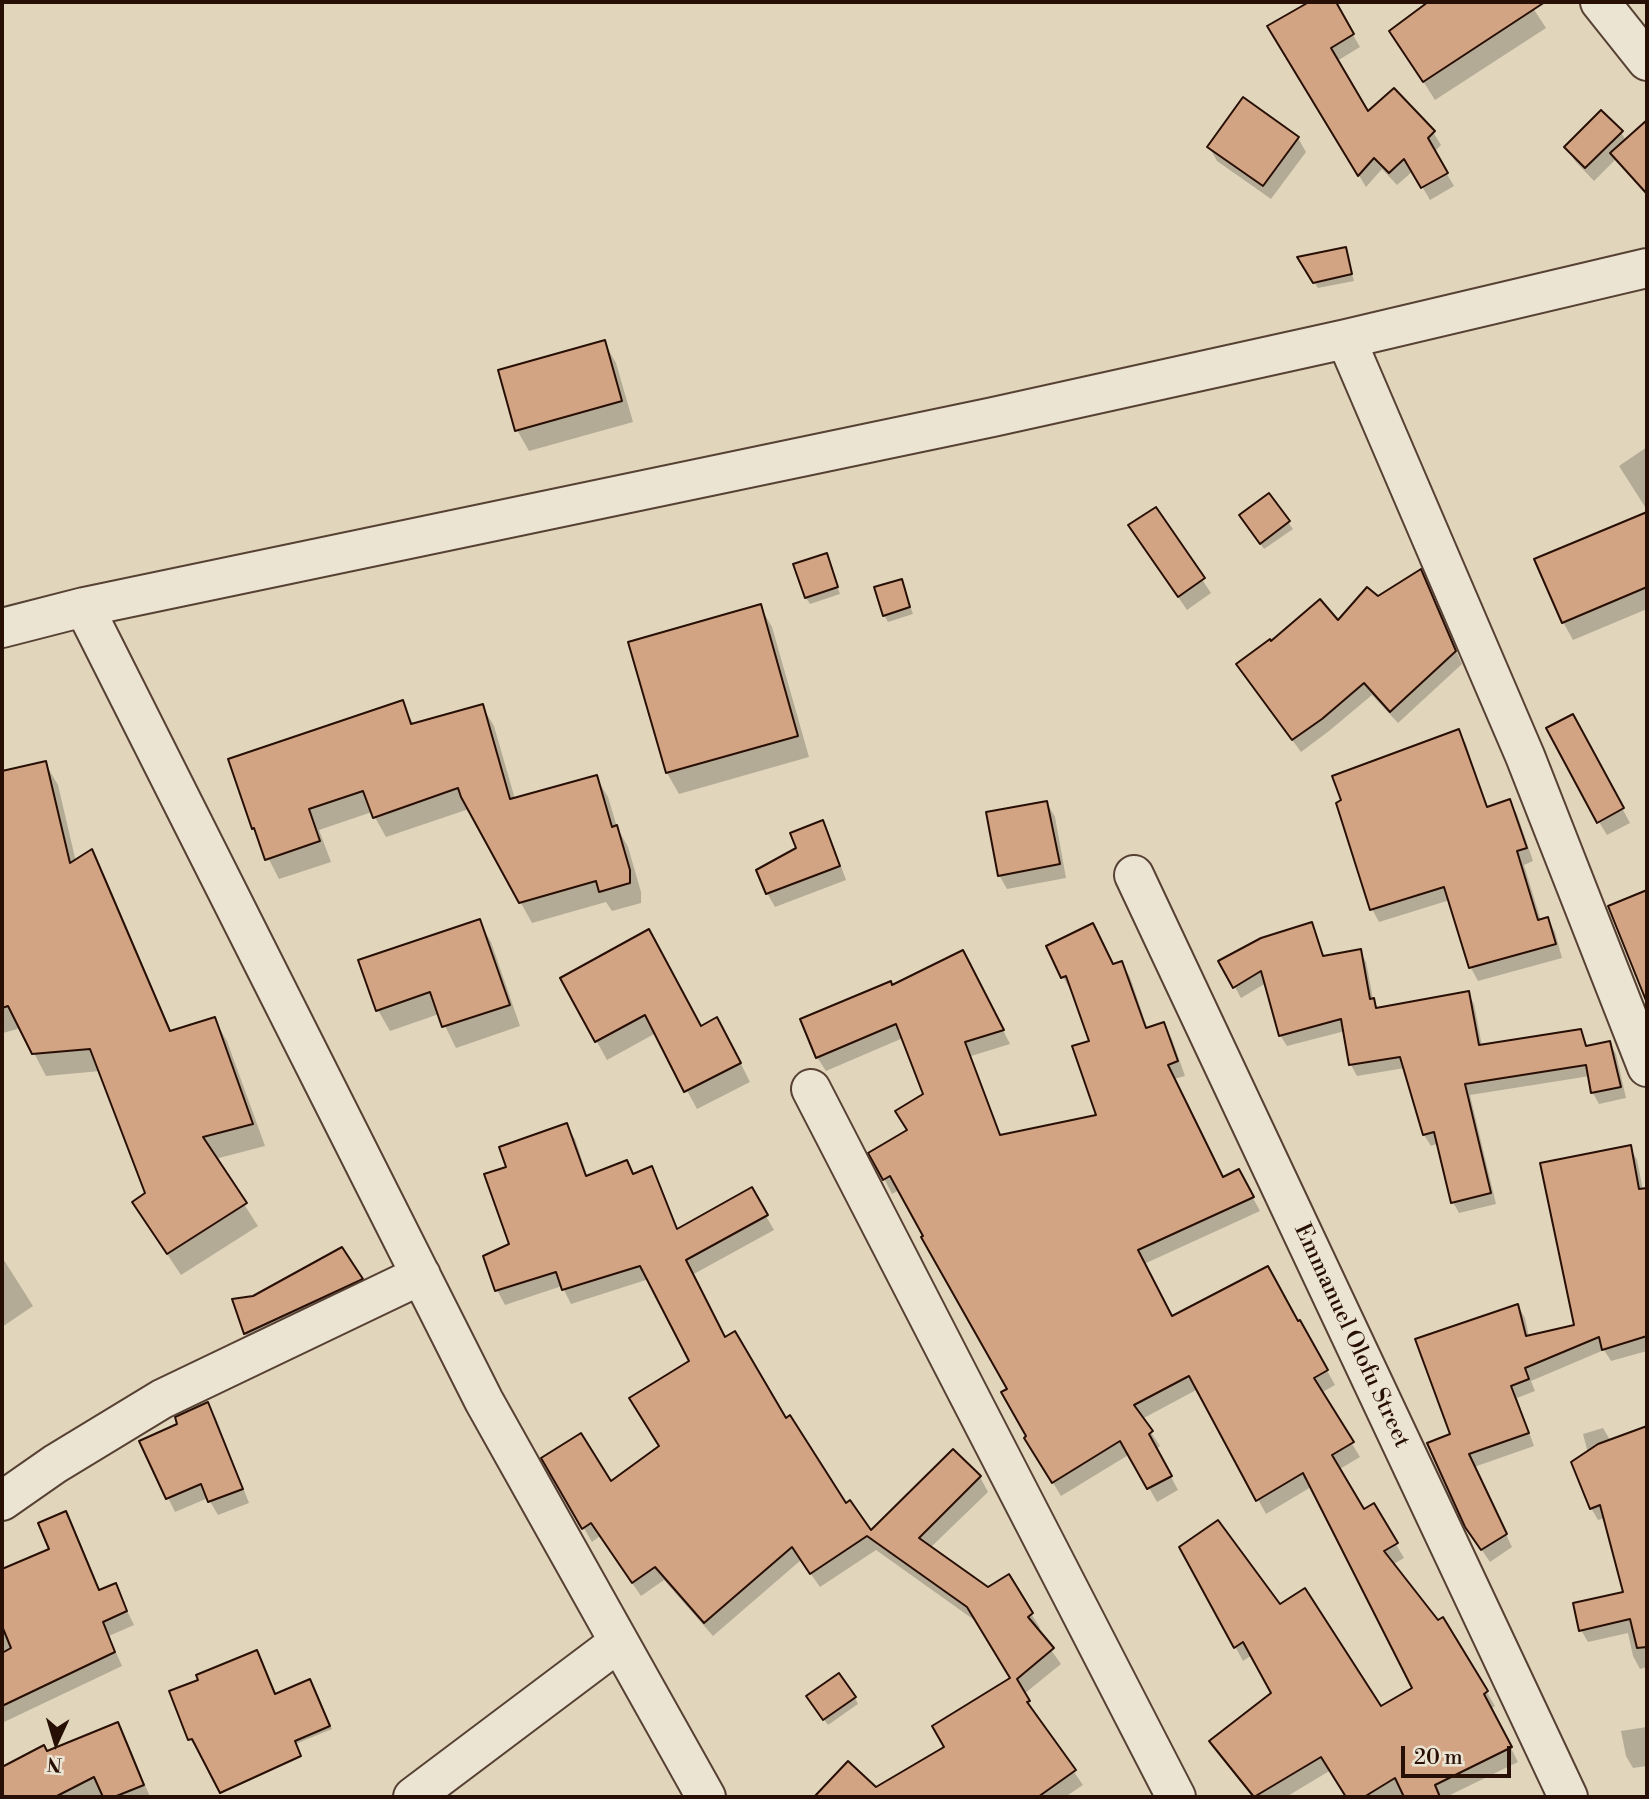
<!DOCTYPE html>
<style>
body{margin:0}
#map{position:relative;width:1649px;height:1799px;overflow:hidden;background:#e1d6bc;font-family:"Libre Bodoni",serif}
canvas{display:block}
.frame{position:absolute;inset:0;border:4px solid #280f05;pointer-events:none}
.north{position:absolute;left:21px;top:1708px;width:70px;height:70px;-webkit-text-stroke:5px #ece4d3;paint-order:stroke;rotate:184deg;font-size:19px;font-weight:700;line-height:28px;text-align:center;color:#280f05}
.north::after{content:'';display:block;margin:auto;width:24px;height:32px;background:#280f05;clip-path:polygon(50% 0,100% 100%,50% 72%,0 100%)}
.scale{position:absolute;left:1401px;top:1746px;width:110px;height:32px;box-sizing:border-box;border:4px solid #280f05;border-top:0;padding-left:9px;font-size:21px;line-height:24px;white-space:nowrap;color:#280f05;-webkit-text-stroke:5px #ece4d3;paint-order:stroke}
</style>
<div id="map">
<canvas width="1649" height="1799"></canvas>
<div class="frame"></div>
<div class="north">N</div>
<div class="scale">20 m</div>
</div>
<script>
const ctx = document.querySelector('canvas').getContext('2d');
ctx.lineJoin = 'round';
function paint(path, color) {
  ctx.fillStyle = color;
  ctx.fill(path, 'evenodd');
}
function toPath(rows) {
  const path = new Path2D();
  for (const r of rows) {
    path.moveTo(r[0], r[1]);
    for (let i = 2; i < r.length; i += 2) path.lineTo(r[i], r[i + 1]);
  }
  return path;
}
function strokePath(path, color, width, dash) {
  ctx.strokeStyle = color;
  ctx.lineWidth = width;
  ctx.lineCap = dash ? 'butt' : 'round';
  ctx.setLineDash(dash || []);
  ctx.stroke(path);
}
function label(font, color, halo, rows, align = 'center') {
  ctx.font = font + ' "Libre Bodoni",serif';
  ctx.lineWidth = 5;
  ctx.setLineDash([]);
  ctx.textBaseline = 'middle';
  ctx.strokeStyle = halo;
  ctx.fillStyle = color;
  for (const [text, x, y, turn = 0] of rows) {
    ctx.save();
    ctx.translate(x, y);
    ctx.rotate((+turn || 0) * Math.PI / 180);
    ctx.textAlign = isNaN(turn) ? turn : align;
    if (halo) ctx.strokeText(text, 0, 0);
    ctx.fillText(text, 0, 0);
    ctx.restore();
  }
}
const shadow = toPath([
 [1312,2,1334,2,1360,47,1337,61,1368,113,1433,132,1441,145,1434,152,1454,186,1430,200,1413,171,1397,185,1382,169,1366,187,1269,27],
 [1430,2,1529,2,1546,28,1435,100,1391,31],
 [1621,132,1629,146,1594,181,1575,161,1567,148],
 [1298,138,1306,152,1271,199,1217,161,1209,147],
 [1345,249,1354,281,1318,288,1300,258],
 [604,342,616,363,633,422,529,451,517,430],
 [1647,447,1647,510,1619,466],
 [1269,496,1293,529,1264,549,1245,522],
 [1155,509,1211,593,1187,610,1139,540],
 [1647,514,1647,609,1573,640,1563,622,1537,560],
 [826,555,840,594,810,604,806,598],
 [1420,571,1462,664,1398,723,1372,695,1329,731,1301,752,1246,677],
 [901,581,913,614,888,622,884,615],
 [760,606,772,627,809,757,679,794,667,773],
 [402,702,414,725,482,706,494,726,515,799,596,777,608,797,617,827,628,847,641,892,641,903,612,911,606,902,532,923,469,809,386,837,372,812,319,830,331,862,279,879,253,828],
 [1580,730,1630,823,1607,835,1599,822],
 [1459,731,1466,744,1488,808,1509,801,1517,814,1533,861,1524,865,1541,921,1548,919,1555,932,1562,958,1478,981,1471,968,1450,900,1379,922,1372,909,1344,800],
 [45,763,58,785,76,862,91,852,104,874,172,1033,214,1019,227,1041,265,1146,215,1159,258,1226,181,1275,147,1224,147,1194,100,1071,46,1076,21,1028,3,1033,2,1031,2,773],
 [1047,803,1055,817,1066,878,1007,889,999,875],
 [822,823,830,836,846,880,775,907,767,893,798,848],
 [479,921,491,942,520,1026,456,1048,439,1014,390,1031,378,1010],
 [1311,924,1325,958,1360,951,1366,962,1373,999,1379,1010,1468,993,1474,1004,1482,1046,1580,1031,1588,1048,1610,1043,1616,1054,1626,1098,1599,1104,1593,1093,1590,1076,1470,1095,1496,1204,1459,1213,1453,1202,1439,1143,1431,1146,1424,1135,1405,1068,1357,1076,1351,1065,1345,1031,1287,1046,1280,1035,1266,983,1241,998,1221,962],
 [1048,946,1113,966,1122,963,1130,977,1148,1030,1164,1024,1172,1039,1185,1076,1174,1079,1223,1179,1246,1185,1260,1211,1144,1264,1172,1318,1300,1322,1335,1385,1321,1393,1360,1457,1338,1470,1363,1512,1373,1506,1404,1558,1392,1565,1438,1623,1443,1620,1495,1706,1491,1709,1518,1762,1446,1797,1348,1797,1331,1770,1286,1797,1253,1797,1219,1755,1211,1741,1273,1693,1252,1655,1243,1661,1181,1547,1279,1606,1380,1708,1414,1689,1311,1487,1266,1514,1198,1389,1142,1419,1160,1446,1156,1449,1178,1490,1157,1502,1130,1454,1061,1496,1026,1438,1029,1437,1010,1390,899,1190,892,1194,871,1153,909,1131,926,1095,903,1038,826,1071,817,1057,892,987,971,966,1010,1044,971,1056,1001,1137,1099,1117,1091,1042,1073,990,1071,991,1063,977],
 [562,978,728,1038,750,1082,697,1109,656,1033,607,1060],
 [566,1125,575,1139,588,1178,627,1163,634,1175,651,1169,659,1183,678,1230,751,1190,774,1230,692,1275,725,1339,786,1420,845,1506,871,1533,953,1451,980,1477,988,1492,930,1548,988,1589,1009,1577,1040,1628,1037,1630,1061,1664,1024,1694,1037,1716,1035,1716,1083,1785,1065,1797,816,1797,849,1764,876,1789,944,1749,1012,1679,977,1622,876,1550,820,1587,801,1560,713,1636,664,1580,641,1596,600,1536,592,1542,543,1458,611,1484,661,1447,691,1362,649,1279,571,1304,562,1286,505,1305,497,1290,511,1245,508,1168],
 [1630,1147,1637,1160,1643,1190,1647,1190,1647,1264,1645,1265,1647,1271,1647,1351,1611,1361,1604,1350,1531,1381,1535,1391,1517,1398,1534,1446,1474,1467,1512,1547,1490,1562,1475,1540,1452,1435,1518,1306,1525,1318,1529,1337,1576,1326],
 [2,1257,33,1306,2,1327],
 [361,1280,369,1293,253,1347,245,1333],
 [208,1404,216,1418,249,1503,218,1515,208,1498,175,1512,141,1442,179,1425],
 [1603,1428,1610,1440,1647,1555,1647,1667,1640,1669,1633,1656,1628,1633,1588,1642,1581,1630,1625,1593,1605,1518,1598,1520,1591,1508,1588,1453,1583,1434],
 [65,1514,100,1592,115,1586,134,1625,109,1636,122,1666,2,1723,2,1571,51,1549],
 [256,1652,277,1695,310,1681,332,1729,215,1777,190,1739,200,1681],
 [855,1698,858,1704,828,1725,812,1703],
 [117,1724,128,1743,150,1797,2,1797,2,1769,43,1747,46,1753],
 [1647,1727,1647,1766,1633,1768,1626,1756,1621,1731]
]);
const building = toPath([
 [1309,2,1336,2,1354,34,1331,48,1368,111,1394,88,1435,131,1428,138,1448,173,1421,188,1404,159,1389,173,1374,158,1358,176,1267,26,1309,2],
 [1428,2,1545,2,1423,82,1389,31,1428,2],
 [1243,97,1299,137,1263,186,1207,147,1243,97],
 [1601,110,1623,131,1585,168,1564,147,1601,110],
 [1647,120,1647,194,1610,153,1647,120],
 [1346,247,1352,274,1313,283,1297,257,1346,247],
 [605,340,622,401,515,431,498,370,605,340],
 [1269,493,1290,521,1260,544,1239,515,1269,493],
 [1156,507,1205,578,1178,597,1128,525,1156,507],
 [1647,512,1647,587,1562,623,1534,559,1647,512],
 [827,553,838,587,805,598,793,564,827,553],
 [1421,569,1456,651,1390,712,1364,683,1322,719,1292,740,1236,664,1270,639,1271,641,1320,599,1338,620,1367,587,1378,596,1421,569],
 [902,579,910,607,883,616,874,587,902,579],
 [761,604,798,736,666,773,628,642,761,604],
 [403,700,411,724,483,704,510,799,597,775,612,827,617,825,630,870,630,883,599,892,596,881,519,903,461,797,458,788,373,818,363,791,309,809,320,841,265,860,254,828,252,829,228,759,403,700],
 [1573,714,1624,808,1597,823,1546,728,1573,714],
 [1459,729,1487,807,1510,799,1527,848,1517,851,1538,920,1548,917,1556,944,1469,968,1444,887,1370,910,1336,803,1341,800,1332,776,1459,729],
 [46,761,70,863,92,849,170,1031,215,1017,253,1124,203,1137,247,1203,167,1254,132,1202,145,1193,90,1049,32,1054,8,1006,2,1008,2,771,46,761],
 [1047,801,1060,864,998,876,986,812,1047,801],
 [823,820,840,866,766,894,756,870,796,848,790,833,823,820],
 [1647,890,1647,1003,1608,906,1647,890],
 [480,919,510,1005,442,1027,430,992,376,1011,358,960,480,919],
 [1312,922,1323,956,1361,949,1370,999,1374,998,1376,1008,1469,991,1479,1045,1581,1029,1586,1046,1610,1041,1621,1087,1591,1093,1586,1065,1465,1084,1491,1193,1451,1203,1434,1132,1423,1135,1400,1057,1349,1065,1341,1019,1279,1036,1261,971,1233,988,1218,961,1261,938,1312,922],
 [1093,923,1113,964,1122,961,1146,1028,1164,1022,1178,1061,1168,1065,1223,1177,1239,1169,1254,1197,1138,1250,1172,1316,1268,1266,1298,1321,1300,1320,1328,1370,1314,1378,1354,1442,1332,1455,1364,1509,1374,1503,1398,1543,1384,1551,1438,1620,1443,1617,1488,1691,1484,1694,1512,1747,1435,1785,1440,1797,1404,1797,1395,1778,1364,1797,1346,1797,1321,1757,1254,1797,1209,1741,1271,1693,1243,1642,1234,1648,1179,1547,1218,1520,1280,1604,1305,1588,1381,1706,1412,1688,1303,1473,1256,1501,1189,1376,1134,1405,1153,1431,1149,1434,1172,1476,1147,1489,1120,1441,1052,1483,1024,1438,1026,1436,1001,1392,1007,1389,921,1237,923,1236,890,1176,883,1180,868,1153,907,1130,895,1111,923,1094,896,1024,816,1058,800,1019,891,981,892,985,963,950,1004,1030,965,1042,1000,1135,1096,1115,1072,1046,1089,1041,1066,976,1061,978,1046,946,1093,923],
 [649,929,701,1026,717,1017,741,1063,684,1092,645,1015,595,1042,560,978,649,929],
 [567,1123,586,1176,627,1160,633,1174,652,1166,677,1229,752,1187,768,1215,686,1260,725,1337,735,1331,786,1418,790,1415,846,1503,850,1500,871,1530,953,1449,981,1476,919,1538,988,1587,1009,1574,1033,1613,1028,1617,1054,1648,1017,1679,1030,1701,1027,1702,1076,1770,1038,1797,814,1797,848,1761,876,1787,944,1747,932,1726,1010,1678,967,1607,867,1536,810,1574,792,1547,704,1623,655,1567,632,1583,591,1523,582,1529,541,1458,581,1433,611,1481,659,1446,629,1398,689,1361,640,1266,562,1290,556,1272,495,1291,483,1256,509,1244,484,1174,506,1167,499,1147,567,1123],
 [1631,1145,1639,1189,1647,1188,1647,1336,1602,1350,1599,1337,1525,1368,1529,1379,1511,1386,1529,1433,1469,1454,1507,1534,1481,1550,1465,1527,1427,1443,1450,1434,1415,1339,1518,1304,1526,1336,1574,1325,1540,1163,1631,1145],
 [342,1247,363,1279,244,1334,232,1299,253,1296,342,1247],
 [208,1402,243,1489,208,1502,201,1484,166,1499,139,1441,177,1424,175,1417,208,1402],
 [1647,1426,1647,1647,1637,1648,1630,1619,1579,1631,1573,1603,1623,1592,1600,1505,1590,1509,1571,1462,1598,1444,1647,1426],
 [66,1511,99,1590,116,1583,127,1611,103,1622,115,1652,2,1706,2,1653,11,1648,2,1626,2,1569,49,1549,38,1523,66,1511],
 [257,1650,275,1694,310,1679,330,1726,295,1741,301,1756,220,1793,192,1739,188,1740,169,1691,198,1680,196,1675,257,1650],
 [839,1673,856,1697,823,1720,806,1696,839,1673],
 [118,1722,144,1785,114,1797,103,1797,94,1777,55,1797,2,1797,2,1767,44,1745,47,1751,118,1722]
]);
const minor = toPath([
 [1600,2,1647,61],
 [1346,339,1525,756,1647,1067],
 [84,607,484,1401,706,1797],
 [2,628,84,607,993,417,1346,339,1647,268],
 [1134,875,1568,1797],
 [811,1089,1176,1797],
 [2,1501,55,1464,162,1399,421,1275],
 [413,1797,619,1642]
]);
const streetNames = [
 ["Emmanuel Olofu Street",1351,1336,65]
];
paint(shadow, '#0003');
paint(building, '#d2a483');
strokePath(building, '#280f05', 2);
strokePath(minor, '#564133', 42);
strokePath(minor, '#ece4d3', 38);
label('23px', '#280f05', '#ece4d3', streetNames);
</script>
